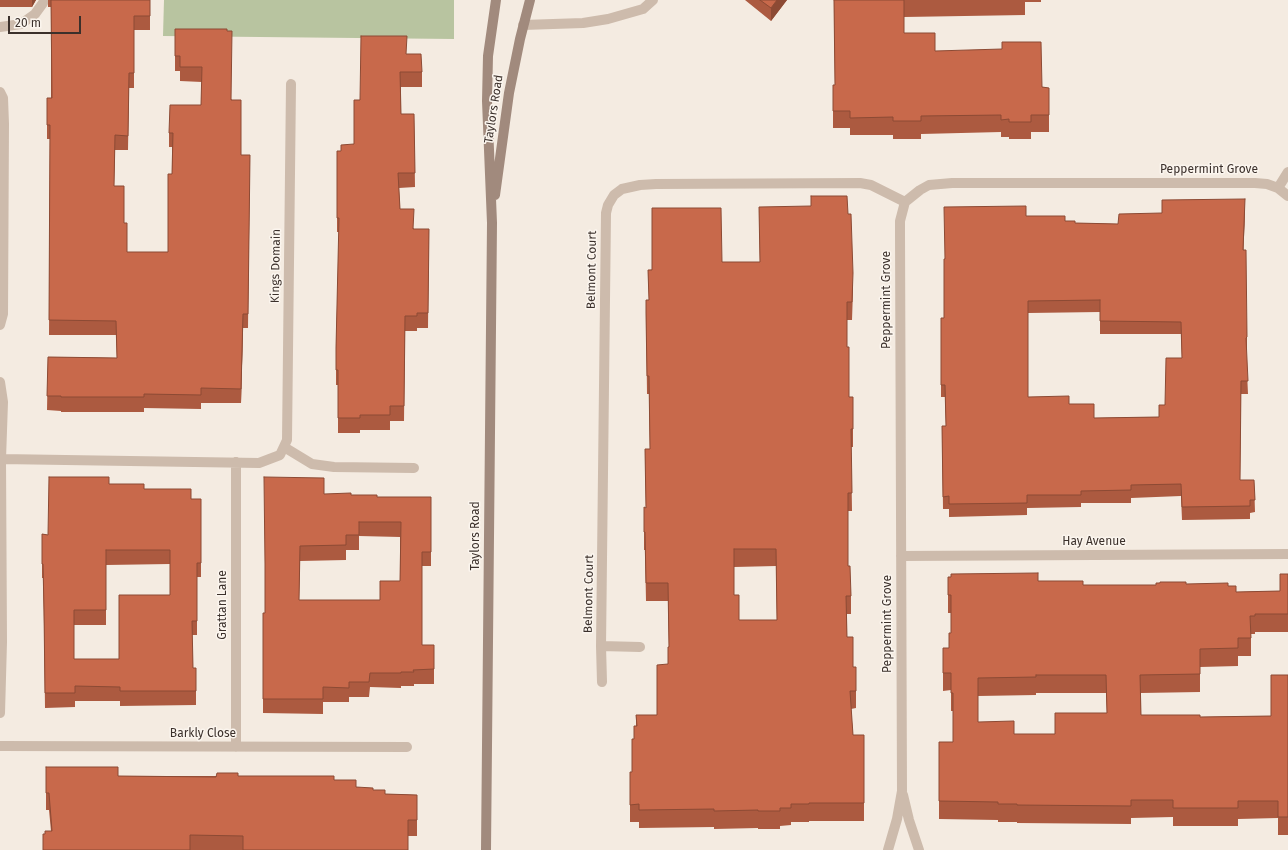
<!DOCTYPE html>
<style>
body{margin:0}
#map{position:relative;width:1288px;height:850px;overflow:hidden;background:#f4ebe1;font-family:"Fira Sans",sans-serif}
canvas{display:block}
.scale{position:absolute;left:8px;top:16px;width:73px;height:18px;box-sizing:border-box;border:2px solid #3b302b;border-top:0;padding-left:5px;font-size:12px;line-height:14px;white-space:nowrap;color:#3b302b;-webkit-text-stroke:3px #fbf5ee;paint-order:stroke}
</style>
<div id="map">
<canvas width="1288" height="850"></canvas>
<div class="scale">20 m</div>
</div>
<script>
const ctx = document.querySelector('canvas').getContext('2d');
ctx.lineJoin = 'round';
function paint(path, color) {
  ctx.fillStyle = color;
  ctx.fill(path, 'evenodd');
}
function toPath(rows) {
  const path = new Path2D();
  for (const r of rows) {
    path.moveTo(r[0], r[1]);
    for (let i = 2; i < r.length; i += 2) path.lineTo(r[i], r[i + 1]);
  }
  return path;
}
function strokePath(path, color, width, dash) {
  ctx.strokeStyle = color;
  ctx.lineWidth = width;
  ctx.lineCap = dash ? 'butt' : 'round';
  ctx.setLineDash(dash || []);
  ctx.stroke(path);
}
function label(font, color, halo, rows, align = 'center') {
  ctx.font = font + ' "Fira Sans",sans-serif';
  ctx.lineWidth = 3;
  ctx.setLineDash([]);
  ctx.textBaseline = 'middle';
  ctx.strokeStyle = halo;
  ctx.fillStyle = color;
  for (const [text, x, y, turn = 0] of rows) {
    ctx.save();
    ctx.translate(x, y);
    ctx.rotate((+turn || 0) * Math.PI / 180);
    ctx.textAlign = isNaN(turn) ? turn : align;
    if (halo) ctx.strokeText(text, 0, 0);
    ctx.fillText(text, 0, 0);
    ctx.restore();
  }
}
const green = toPath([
 [164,0,454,0,454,39,163,36]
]);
const service = toPath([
 [523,25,583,23,608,19,643,9,653,0]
]);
const minor = toPath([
 [0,27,21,24,35,14,43,3,44,0],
 [0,92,3,98,4,124,3,314,0,325],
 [1278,188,1288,172],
 [0,382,3,402,1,459,2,642,0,713],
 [284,447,312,464,334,467,414,468],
 [1,459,259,463,280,455,287,440,291,84],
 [236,462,236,747],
 [901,556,1288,554],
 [601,646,640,647],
 [602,682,601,646,606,213,608,205,614,195,622,189,640,185,656,184,860,183,871,185,905,202],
 [0,746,407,747],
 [903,795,909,820,919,850],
 [888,850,897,819,902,791,900,233,900,221,905,202,920,190,929,185,952,183,1255,183,1267,184,1278,188,1288,196]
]);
const secondary = toPath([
 [495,195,509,93,520,39,530,0],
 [486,850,492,223,487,101,488,56,496,0]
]);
const wall = toPath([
 [0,0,36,0,32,7,0,7],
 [48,0,150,0,150,30,134,30,134,88,129,88,128,150,115,150,114,186,124,223,127,252,168,252,172,174,172,147,169,147,169,133,201,105,202,82,180,81,180,71,175,71,175,29,232,100,241,155,250,155,248,328,243,328,241,403,201,403,201,409,144,408,144,412,61,412,61,411,47,410,48,357,117,358,116,335,49,335,50,139,47,139,47,98,51,98,51,7,48,7],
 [745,0,787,0,771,21],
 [834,0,1041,0,1041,2,1025,2,1025,15,904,17,904,33,935,51,1042,87,1049,88,1049,132,1031,132,1031,139,1009,139,1009,137,1001,137,1001,132,921,134,921,139,893,139,893,135,850,135,850,128,833,128,833,85,835,85],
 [407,54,422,72,422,87,401,87,401,114,414,114,415,187,399,188,400,209,414,229,429,229,428,328,417,328,417,331,405,331,404,421,390,421,390,430,360,430,360,433,338,433,338,385,336,385,336,348,339,232,337,232,337,151,341,151,354,144,360,100],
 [759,207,848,214,853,291,852,320,847,320,847,347,849,397,853,397,853,447,851,447,852,511,848,511,848,566,851,596,851,614,847,614,847,637,853,667,856,667,856,708,851,709,853,735,864,735,864,821,809,821,809,822,791,822,791,825,780,826,780,829,758,829,758,828,714,829,714,827,639,828,639,822,630,822,630,772,632,772,634,739,634,726,636,726,636,715,657,715,668,664,669,647,668,601,646,601,645,550,644,550,644,525,646,508,645,449,650,449,649,394,647,394,646,313,649,300,648,270,722,262,760,262],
 [776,566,777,620,739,620,734,595,734,567],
 [1245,211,1243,250,1247,337,1247,350,1246,350,1248,394,1241,394,1240,480,1254,480,1255,512,1250,513,1250,519,1182,520,1181,496,1131,498,1131,503,1081,503,1081,507,1027,508,1027,515,949,517,949,509,943,509,942,426,946,426,945,397,941,397,941,318,944,318,1026,216,1065,221,1075,223,1118,224],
 [1100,312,1100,334,1181,334,1182,358,1165,405,1159,417,1094,418,1069,404,1028,397,1028,313],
 [109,484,144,489,191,499,201,499,201,577,197,577,197,635,192,635,193,668,196,668,196,705,120,706,120,701,75,701,75,707,45,708,44,625,43,578,42,578,42,534,48,535],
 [170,564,170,595,119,659,74,659,74,625,106,625,106,565],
 [324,494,377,497,431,497,431,566,422,566,422,645,434,645,434,684,414,684,414,686,401,686,401,688,370,687,369,697,349,697,349,702,323,702,323,714,263,713,263,613,265,613],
 [359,536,400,537,400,581,380,600,299,600,300,561,346,560,346,550,359,550],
 [1288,574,1288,632,1255,632,1255,634,1251,634,1251,656,1238,656,1238,666,1200,667,1200,692,1141,693,1141,715,1200,717,1271,716,1288,675,1288,835,1278,835,1278,818,1238,819,1238,826,1173,826,1173,817,1131,818,1131,824,1017,823,1017,822,998,822,998,820,939,819,939,742,953,742,953,711,951,711,951,690,943,691,943,648,949,648,949,633,951,633,951,613,948,613,948,577,1038,581,1083,585,1156,585,1186,584,1228,586,1236,592,1280,591],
 [1036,693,1106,693,1107,713,1055,734,1014,734,978,722,978,696,1036,695],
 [46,767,118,776,238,776,334,780,356,787,373,790,385,794,417,795,417,836,408,836,408,850,43,850,45,834,51,831,49,810,46,810]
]);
const shadedWall = toPath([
 [32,0,36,0,32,7],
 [777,0,787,0,771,21,771,8],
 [1245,199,1245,211,1243,263,1243,250],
 [243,314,243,328,241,403,241,389]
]);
const building = toPath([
 [51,0,150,0,150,16,134,16,134,73,129,73,128,136,115,135,114,186,124,186,124,223,127,223,127,252,168,252,168,174,172,174,173,133,169,133,170,105,201,105,202,67,180,67,180,56,175,56,175,29,227,29,227,31,232,31,231,100,241,100,241,155,250,155,248,314,243,314,241,389,201,388,201,395,144,394,144,397,61,397,61,396,47,396,48,357,117,358,116,321,49,320,50,125,47,125,47,98,52,98,51,0],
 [760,0,777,0,771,8,760,0],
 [834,0,904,0,904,33,935,33,935,51,1002,49,1002,42,1041,42,1042,87,1049,88,1049,115,1031,115,1031,122,1009,122,1009,119,1001,120,1001,115,921,116,921,121,893,121,893,117,850,118,850,111,833,111,833,85,835,85,834,0],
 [361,36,407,36,406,54,421,54,422,72,400,72,401,114,414,114,415,173,398,173,400,209,414,209,413,229,429,229,428,313,417,313,417,316,405,316,404,406,390,406,390,415,360,415,360,418,338,418,338,370,336,370,336,348,339,218,337,218,337,151,341,151,341,145,354,144,354,100,360,100,361,36],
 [811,196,847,196,848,214,851,214,853,273,852,302,847,302,847,347,849,347,849,397,853,397,853,429,851,429,852,493,848,493,848,566,850,566,851,596,846,596,847,637,853,637,853,667,856,667,856,691,850,691,853,735,864,735,864,803,809,803,809,804,791,804,791,808,780,808,780,811,758,811,758,810,714,811,714,809,639,810,639,804,630,805,630,772,632,772,632,739,634,739,634,726,637,726,636,715,657,715,657,665,668,664,668,647,669,647,668,583,646,583,645,532,644,532,644,507,646,508,645,449,650,449,649,376,647,376,646,313,646,300,649,300,648,270,652,270,652,208,721,208,722,262,760,262,759,207,811,206,811,196],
 [734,549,776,549,777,620,739,620,739,595,734,595,734,549],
 [1245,199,1243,250,1246,250,1247,337,1246,338,1248,381,1241,381,1240,480,1254,480,1255,500,1250,500,1250,506,1182,507,1181,484,1131,485,1131,490,1081,491,1081,495,1027,495,1027,503,949,504,949,496,943,497,942,426,946,426,945,385,941,385,941,318,944,318,944,259,945,259,944,207,1026,206,1026,216,1065,216,1065,221,1075,221,1075,223,1118,224,1119,214,1162,213,1162,200,1245,199],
 [1100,300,1100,321,1181,322,1182,358,1166,358,1165,405,1159,405,1159,417,1094,418,1094,404,1069,404,1069,396,1028,397,1028,301,1100,300],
 [49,477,109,477,109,484,144,484,144,489,191,489,191,499,201,499,201,563,197,563,197,621,192,621,193,668,196,668,196,691,120,691,120,687,75,686,75,693,45,693,44,610,43,564,42,564,42,534,48,535,49,477],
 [106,550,170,550,170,595,119,595,119,659,74,659,74,610,106,610,106,550],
 [264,477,324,478,324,494,351,493,351,495,377,495,377,497,431,497,431,552,422,552,422,645,434,645,434,669,413,670,414,672,401,672,401,673,370,673,369,682,349,682,349,688,323,687,323,699,263,699,263,613,265,613,265,564,264,477],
 [359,522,401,522,400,581,380,581,380,600,299,600,300,546,346,545,346,535,359,535,359,522],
 [1038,573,1038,581,1083,581,1083,585,1156,585,1156,583,1160,583,1160,582,1186,582,1186,584,1228,583,1228,586,1236,586,1236,592,1280,591,1280,574,1288,574,1288,614,1255,614,1255,616,1250,616,1251,638,1238,638,1238,648,1200,649,1200,674,1140,675,1141,715,1200,715,1200,717,1271,716,1271,675,1288,675,1288,817,1278,817,1278,801,1238,801,1238,808,1173,808,1173,800,1131,800,1131,806,1017,805,1017,804,998,804,998,802,939,801,939,742,953,742,953,693,951,693,951,673,943,673,943,648,949,648,949,633,951,633,951,595,948,595,948,577,951,577,951,574,1038,573],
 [1036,675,1106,675,1107,713,1055,713,1055,734,1014,734,1014,721,978,722,978,678,1036,677,1036,675],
 [46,767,118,767,118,776,216,777,217,773,238,773,238,776,334,776,334,780,356,780,356,787,373,788,373,790,385,790,385,794,417,795,417,820,408,820,408,850,243,850,243,836,190,835,190,850,43,850,43,834,45,834,45,831,52,831,49,793,46,793,46,767]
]);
const streetNames = [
 ["Taylors Road",494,109,-81],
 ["Peppermint Grove",1209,170],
 ["Kings Domain",276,266,-89],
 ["Belmont Court",592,270,-89],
 ["Peppermint Grove",887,300,-90],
 ["Taylors Road",476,536,-90],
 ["Hay Avenue",1094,542],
 ["Belmont Court",589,594,-89],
 ["Grattan Lane",223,605,-90],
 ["Peppermint Grove",888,624,-90],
 ["Barkly Close",203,734]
];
paint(green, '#b8c4a0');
strokePath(service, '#cdbbac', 10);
strokePath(minor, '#cdbbac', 10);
strokePath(secondary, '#a18a7d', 10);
paint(wall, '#ac5a40');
paint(shadedWall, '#8c4a34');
paint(building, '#c8694b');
strokePath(building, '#8c4a34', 1);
label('12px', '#3b302b', '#fbf5ee', streetNames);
</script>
